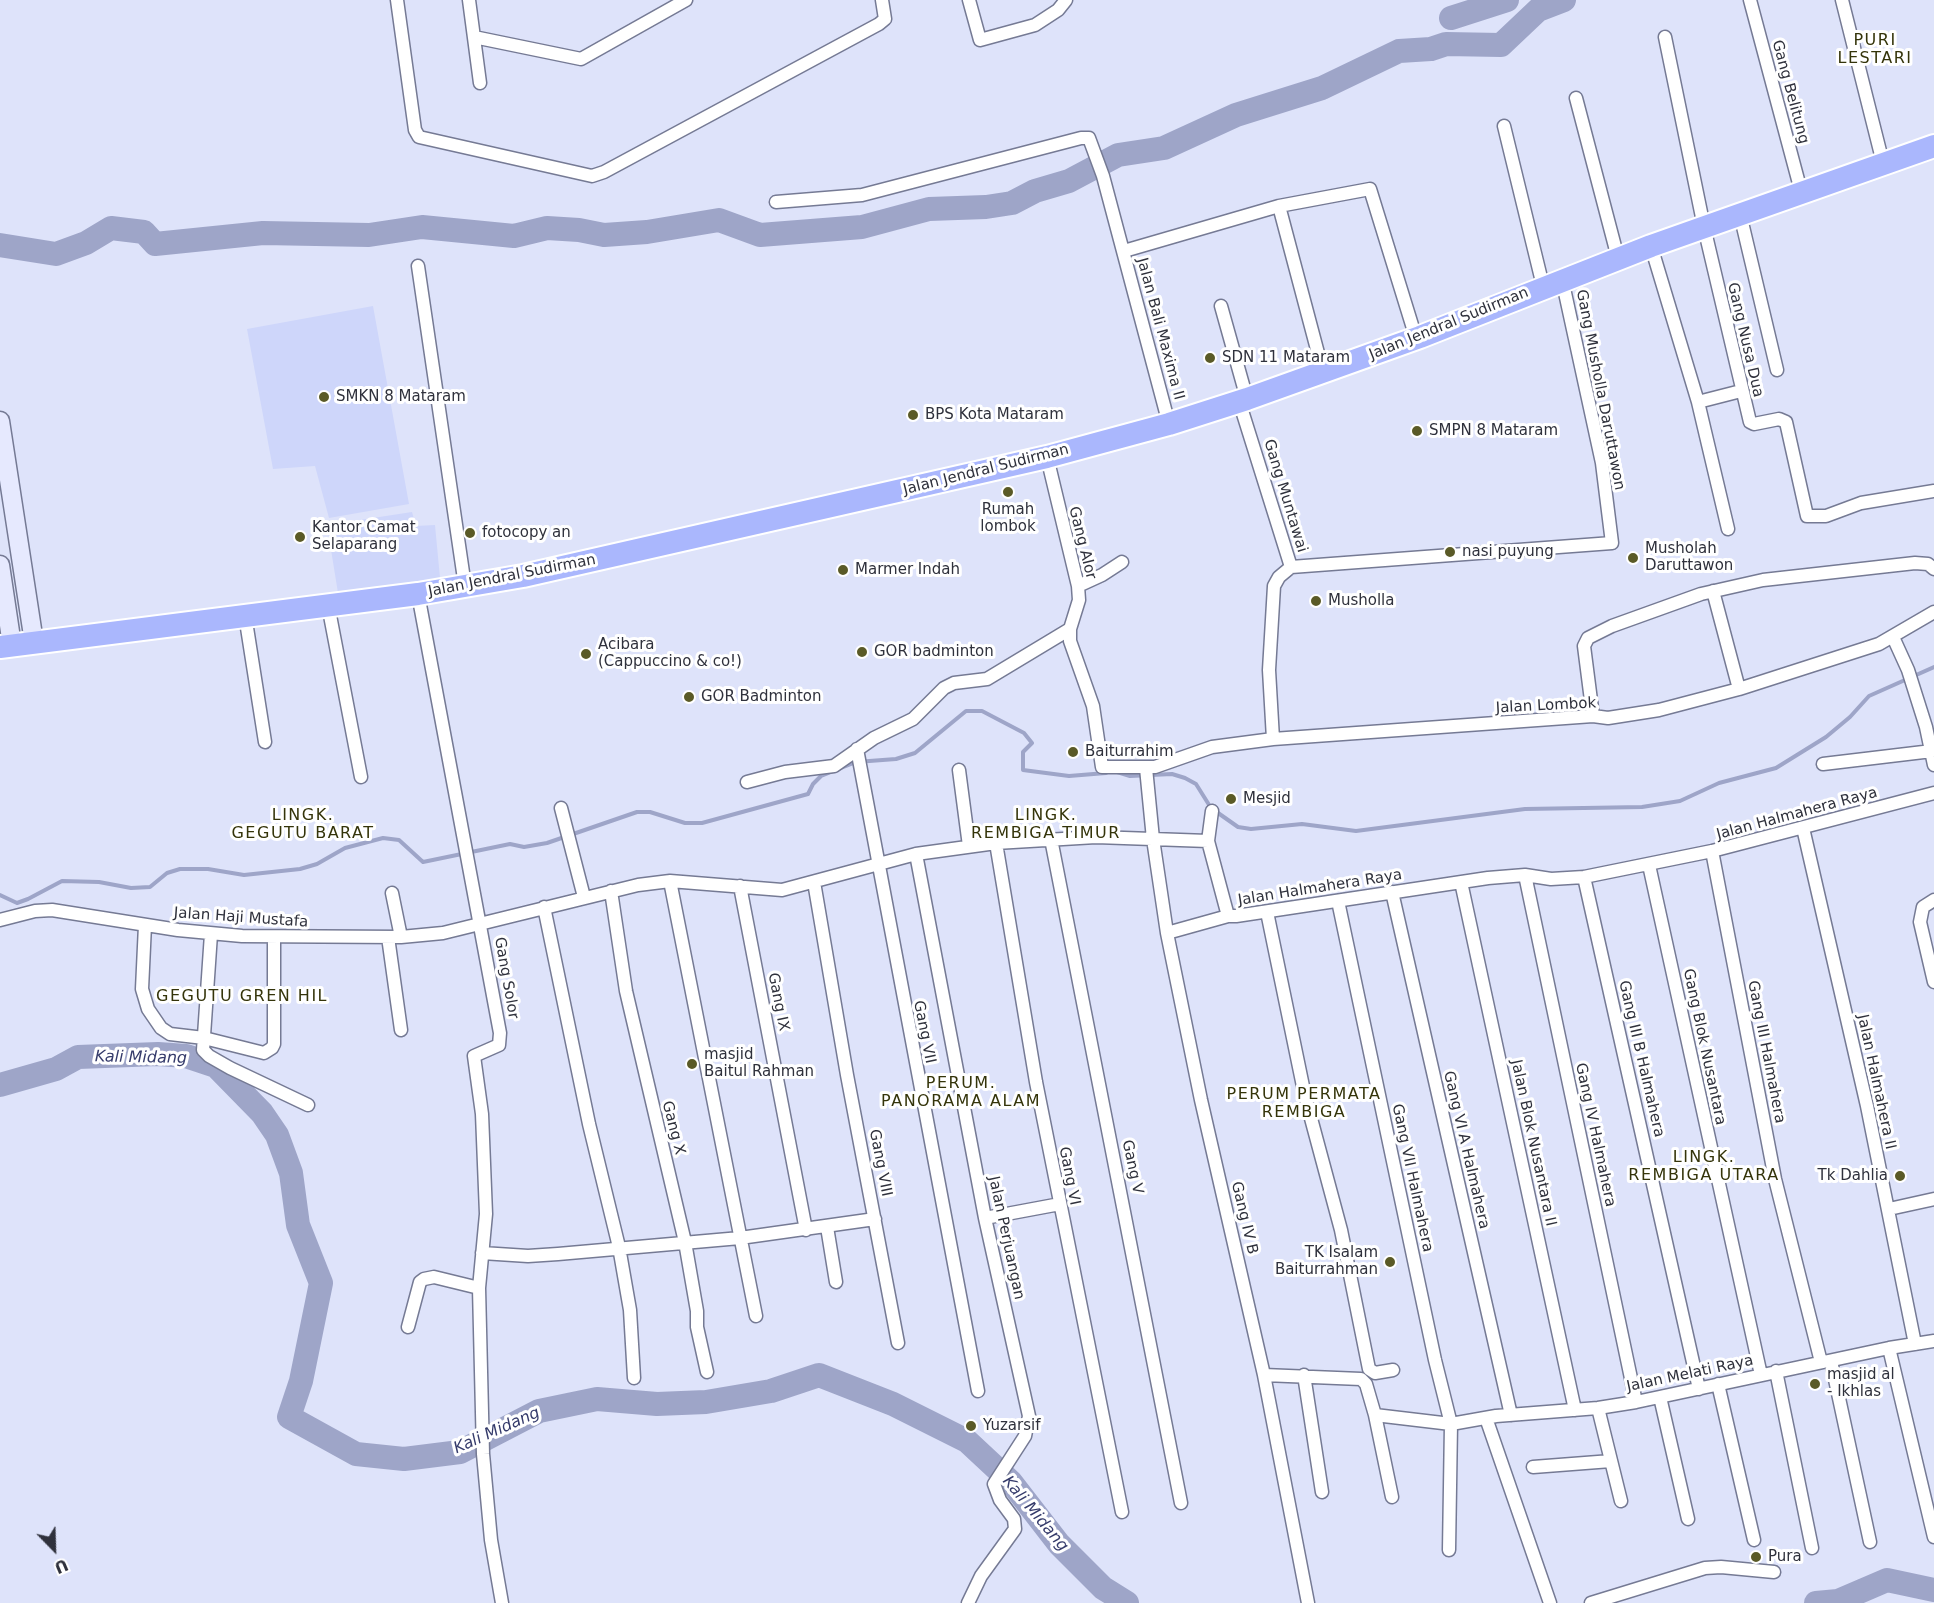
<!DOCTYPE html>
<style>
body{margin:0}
#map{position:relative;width:1934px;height:1603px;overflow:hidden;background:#dee3fa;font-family:"DejaVu Sans",sans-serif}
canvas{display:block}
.north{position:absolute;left:24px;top:1519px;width:60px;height:60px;-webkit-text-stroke:4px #fff;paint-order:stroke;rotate:157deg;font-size:16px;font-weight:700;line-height:24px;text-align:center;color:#2f313c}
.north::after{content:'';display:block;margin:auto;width:21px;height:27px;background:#2f313c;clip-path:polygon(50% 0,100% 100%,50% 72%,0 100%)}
</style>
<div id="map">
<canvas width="1934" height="1603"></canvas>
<div class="north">U</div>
</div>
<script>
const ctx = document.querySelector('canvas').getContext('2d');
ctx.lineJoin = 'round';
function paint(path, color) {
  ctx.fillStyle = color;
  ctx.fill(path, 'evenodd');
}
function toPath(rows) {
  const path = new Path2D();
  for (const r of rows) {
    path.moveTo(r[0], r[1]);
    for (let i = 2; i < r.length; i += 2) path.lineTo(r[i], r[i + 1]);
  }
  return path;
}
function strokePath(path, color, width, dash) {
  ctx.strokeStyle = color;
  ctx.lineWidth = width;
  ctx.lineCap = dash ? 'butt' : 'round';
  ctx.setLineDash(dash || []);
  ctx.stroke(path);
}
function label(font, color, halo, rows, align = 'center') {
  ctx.font = font + ' "DejaVu Sans",sans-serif';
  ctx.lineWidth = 6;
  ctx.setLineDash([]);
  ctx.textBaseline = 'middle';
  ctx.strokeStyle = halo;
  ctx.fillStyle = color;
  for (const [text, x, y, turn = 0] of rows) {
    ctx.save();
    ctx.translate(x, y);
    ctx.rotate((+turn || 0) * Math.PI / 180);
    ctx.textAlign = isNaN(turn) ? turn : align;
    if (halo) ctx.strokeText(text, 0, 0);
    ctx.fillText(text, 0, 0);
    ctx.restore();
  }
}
const built = toPath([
 [373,306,409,504,329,518,315,466,273,469,247,329],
 [412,512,416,526,435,525,440,578,338,593,327,525]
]);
const stream = toPath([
 [1117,772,1130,776,1172,774,1185,778,1196,784,1211,808,1238,827,1251,829,1302,824,1356,831,1525,809,1642,807,1680,801,1719,783,1776,768,1826,737,1850,717,1869,696,1934,667],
 [0,895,17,903,28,899,62,881,99,882,131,888,150,887,167,873,180,869,208,869,244,875,300,869,317,864,345,848,383,838,399,840,423,862,510,844,524,847,547,843,637,812,650,812,685,823,702,823,808,794,813,784,821,776,856,762,896,759,915,753,966,711,982,711,1024,733,1032,743,1023,752,1023,770,1069,776,1106,773]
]);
const river = toPath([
 [1451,18,1507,0],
 [0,245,56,254,86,243,111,228,144,232,155,244,263,233,369,235,422,227,514,236,547,228,579,230,604,235,647,232,719,220,760,235,862,227,929,209,986,207,1012,203,1035,191,1069,181,1118,155,1164,148,1236,115,1322,88,1399,51,1431,49,1446,44,1501,45,1538,10,1564,0],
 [0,1085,56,1069,78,1057,158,1054,186,1056,216,1066,262,1113,277,1135,291,1173,298,1225,321,1283,301,1381,289,1417,356,1454,404,1459,460,1452,539,1411,597,1399,657,1404,706,1402,771,1391,819,1375,893,1404,967,1441,1011,1482,1059,1544,1103,1588,1127,1603],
 [1816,1603,1838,1601,1887,1580,1934,1590]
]);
const street = toPath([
 [397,0,415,130,419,137,592,176,604,172,879,24,885,19,882,0],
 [469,0,480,83],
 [969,0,980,40,1035,25,1058,10,1066,0],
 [1750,0,1801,191],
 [1842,0,1883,163],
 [474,37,581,59,686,0],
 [1665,37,1704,227,1750,422,1754,424,1779,419,1786,422,1807,516,1826,516,1861,503,1934,491],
 [1576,98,1618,258],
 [1504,126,1543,286],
 [776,202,862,195,1081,138,1089,138,1103,176,1169,424],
 [1279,206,1370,189,1416,338],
 [1740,214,1777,370],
 [1651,246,1698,402,1728,529],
 [1124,251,1279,206,1323,372],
 [418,266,465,586],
 [1221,306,1247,399],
 [1239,401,1291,567],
 [1698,402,1741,391],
 [1047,457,1078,586,1079,600,1070,629,1070,641,1093,706,1102,767,1155,767,1212,747,1273,739,1593,716,1608,718,1659,710,1739,689,1879,644,1934,612],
 [1291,567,1612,543,1602,463,1562,279],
 [1078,586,1102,575,1122,562],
 [1713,591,1739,689],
 [418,594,500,1033,499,1045,474,1056,482,1114,486,1214,479,1288,483,1454,491,1540,502,1603],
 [328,605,361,777],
 [245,615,265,742],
 [1893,637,1908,670,1926,727,1934,765],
 [1593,716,1584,646,1588,638,1612,626,1701,594,1763,580,1915,563,1928,564,1934,569],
 [1273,739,1269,670,1274,586,1279,577,1291,567],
 [857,749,978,1391],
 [1823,764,1932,751],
 [1146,768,1153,839,1167,933,1201,1100,1264,1375,1308,1603],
 [959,770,969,846],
 [747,782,785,772,834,766,874,738,913,719,944,688,954,683,987,679,1070,629],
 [561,808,584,897],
 [1803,828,1867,1106,1915,1344],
 [1051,839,1181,1503],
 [1208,841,1212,811],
 [996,843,1036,1082,1122,1512],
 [1712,851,1775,1179,1821,1362],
 [916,854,985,1218,1029,1416,1025,1436,994,1484,1000,1500,1014,1519,1015,1529,981,1576,968,1603],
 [1649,865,1761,1375],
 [1525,875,1636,1402],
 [1584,877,1699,1389],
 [670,881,756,1316],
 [814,882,847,1075,898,1343],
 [1461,882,1575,1410],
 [740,886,806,1230],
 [611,891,626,991,685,1242,697,1311,697,1327,707,1372],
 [1392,892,1511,1415],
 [392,893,401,937],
 [1934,900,1923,907,1920,922,1934,982],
 [1338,901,1435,1360,1451,1424,1449,1550],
 [544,907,589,1124,619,1247,630,1310,634,1378],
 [1267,912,1305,1096,1341,1230,1369,1369,1375,1373,1393,1370],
 [0,920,35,911,52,910,178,930,242,936,401,937,443,933,638,885,670,881,782,890,916,854,996,843,1096,837,1208,841,1228,916,1236,916,1488,878,1525,875,1551,879,1584,877,1712,851,1934,793],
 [145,925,142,989,148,1009,161,1028,170,1034,204,1038,264,1053,272,1048,274,1044,274,937],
 [1167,933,1228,916],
 [211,934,203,1050,209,1056,230,1068,308,1105],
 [388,937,401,1030],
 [1889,1209,1934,1199],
 [985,1218,1060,1204],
 [827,1227,836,1282],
 [482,1253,528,1256,558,1254,740,1238,875,1219],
 [408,1327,420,1282,424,1279,434,1277,479,1288],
 [1889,1348,1934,1537],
 [1831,1361,1870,1542],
 [1776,1371,1812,1548],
 [1264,1375,1361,1379,1366,1384,1375,1415,1451,1424,1496,1416,1598,1408,1636,1402,1889,1348,1934,1341],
 [1304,1375,1322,1492],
 [1718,1384,1754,1540],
 [1660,1397,1688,1519],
 [1598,1408,1621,1501],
 [1375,1415,1392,1497],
 [1486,1418,1550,1603],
 [1533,1467,1611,1461],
 [1591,1603,1705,1568,1721,1567,1774,1572]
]);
const secondary = toPath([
 [0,421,34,642],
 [0,565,12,645]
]);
const highway = toPath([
 [0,647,418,594,523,576,1047,457,1169,424,1247,399,1420,337,1651,246,1934,146]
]);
const markers = [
 [1210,358,6,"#5a5a27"],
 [324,397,6,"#5a5a27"],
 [913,415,6,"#5a5a27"],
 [1417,431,6,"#5a5a27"],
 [1008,492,6,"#5a5a27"],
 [470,533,6,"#5a5a27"],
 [300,537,6,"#5a5a27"],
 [1450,552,6,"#5a5a27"],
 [1633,558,6,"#5a5a27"],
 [843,570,6,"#5a5a27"],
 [1316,601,6,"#5a5a27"],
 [862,652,6,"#5a5a27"],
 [586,654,6,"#5a5a27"],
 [689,697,6,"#5a5a27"],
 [1073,752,6,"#5a5a27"],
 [1231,799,6,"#5a5a27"],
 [692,1064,6,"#5a5a27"],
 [1900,1176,6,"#5a5a27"],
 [1390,1262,6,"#5a5a27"],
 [1815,1384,6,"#5a5a27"],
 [971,1426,6,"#5a5a27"],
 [1756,1557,6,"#5a5a27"]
];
const streetNames = [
 ["Gang Belitung",1790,92,75],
 ["Jalan Jendral Sudirman",1449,324,-22],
 ["Jalan Bali Maxima II",1160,329,75],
 ["Gang Nusa Dua",1745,340,77],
 ["Gang Musholla Daruttawon",1600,390,79],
 ["Jalan Jendral Sudirman",986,470,-14],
 ["Gang Muntawai",1285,496,73],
 ["Gang Alor",1082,543,76],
 ["Jalan Jendral Sudirman",512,576,-11],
 ["Jalan Lombok",1546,706,-3],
 ["Jalan Halmahera Raya",1797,814,-15],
 ["Jalan Halmahera Raya",1320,888,-9],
 ["Jalan Haji Mustafa",241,918,4],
 ["Gang Solor",506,978,80],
 ["Gang IX",778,1002,79],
 ["Gang VII",924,1032,79],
 ["Gang Blok Nusantara",1704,1047,78],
 ["Gang III Halmahera",1766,1052,79],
 ["Gang III B Halmahera",1641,1059,77],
 ["Jalan Halmahera II",1876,1082,78],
 ["Gang X",673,1128,76],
 ["Gang IV Halmahera",1595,1135,78],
 ["Jalan Blok Nusantara II",1533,1143,78],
 ["Gang VI A Halmahera",1466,1150,77],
 ["Gang VIII",880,1163,79],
 ["Gang V",1132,1167,78],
 ["Gang VI",1069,1176,79],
 ["Gang VII Halmahera",1412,1178,78],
 ["Gang IV B",1244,1218,77],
 ["Jalan Perjuangan",1006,1238,78],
 ["Jalan Melati Raya",1690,1374,-12]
];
const poiNames = [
 ["SDN 11 Mataram",1222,358],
 ["SMKN 8 Mataram",336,397],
 ["BPS Kota Mataram",925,415],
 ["SMPN 8 Mataram",1429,431],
 ["Rumah",1008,510,"center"],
 ["lombok",1008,527,"center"],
 ["Kantor Camat",312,528],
 ["Selaparang",312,545],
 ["fotocopy an",482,533],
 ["Musholah",1645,549],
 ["Daruttawon",1645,566],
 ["nasi puyung",1462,552],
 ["Marmer Indah",855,570],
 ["Musholla",1328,601],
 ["Acibara",598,645],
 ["(Cappuccino & co!)",598,662],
 ["GOR badminton",874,652],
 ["GOR Badminton",701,697],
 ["Baiturrahim",1085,752],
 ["Mesjid",1243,799],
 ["masjid",704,1055],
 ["Baitul Rahman",704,1072],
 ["Tk Dahlia",1888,1176,"right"],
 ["TK Isalam",1378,1253,"right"],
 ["Baiturrahman",1378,1270,"right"],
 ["masjid al",1827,1375],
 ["- Ikhlas",1827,1392],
 ["Yuzarsif",983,1426],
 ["Pura",1768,1557]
];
const neighbourhoodNames = [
 ["PURI",1875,41],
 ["LESTARI",1875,59],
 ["LINGK.",303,816],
 ["GEGUTU BARAT",303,834],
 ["LINGK.",1046,816],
 ["REMBIGA TIMUR",1046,834],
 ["GEGUTU GREN HIL",242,997],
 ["PERUM.",961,1084],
 ["PANORAMA ALAM",961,1102],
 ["PERUM PERMATA",1304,1095],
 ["REMBIGA",1304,1113],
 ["LINGK.",1704,1158],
 ["REMBIGA UTARA",1704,1176]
];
const waterNames = [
 ["Kali Midang",141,1058,1],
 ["Kali Midang",497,1431,-24],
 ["Kali Midang",1035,1514,50]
];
paint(built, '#ced6fa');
strokePath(stream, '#9ea5c8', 4);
strokePath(river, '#9ea5c8', 24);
strokePath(street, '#757a94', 15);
strokePath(secondary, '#757a94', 21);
strokePath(highway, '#fff', 26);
strokePath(street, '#fff', 12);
strokePath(secondary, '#e6e9fe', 18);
strokePath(highway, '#aab7fd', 22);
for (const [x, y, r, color] of markers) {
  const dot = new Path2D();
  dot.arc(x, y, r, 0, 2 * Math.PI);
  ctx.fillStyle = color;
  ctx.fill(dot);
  strokePath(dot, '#fff', 2);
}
label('15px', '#2f313c', '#fff', streetNames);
label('15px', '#2f313c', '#fff', poiNames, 'left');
ctx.letterSpacing = '1.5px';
label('16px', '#34340a', '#fff', neighbourhoodNames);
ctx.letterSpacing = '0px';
label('italic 16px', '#353b6b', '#fff', waterNames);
</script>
